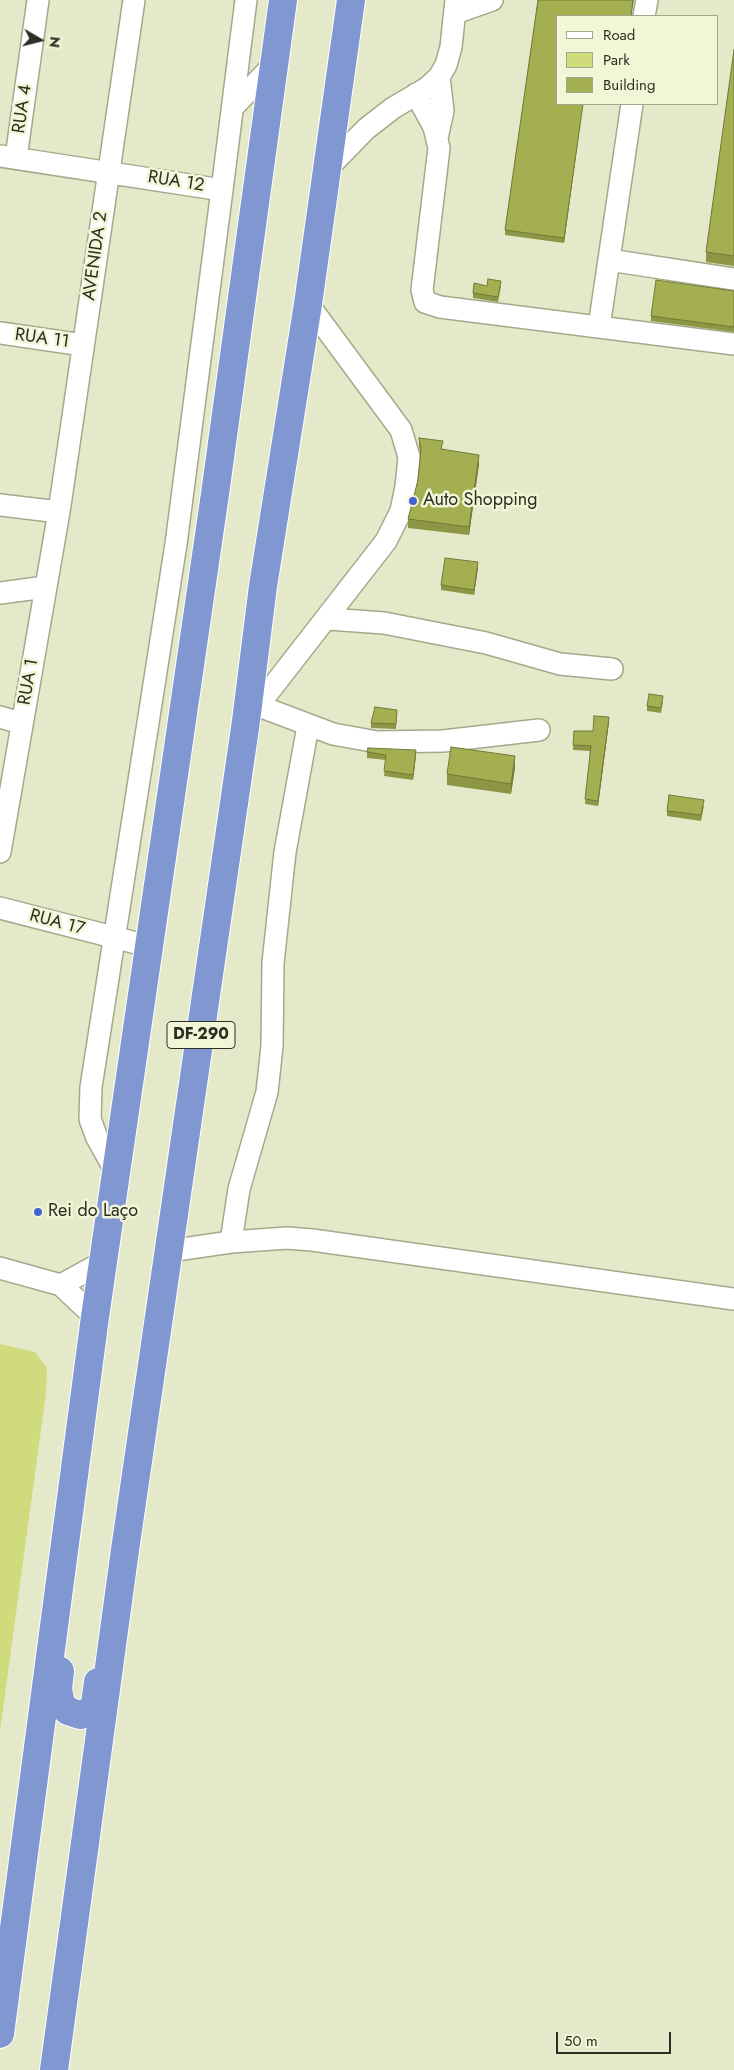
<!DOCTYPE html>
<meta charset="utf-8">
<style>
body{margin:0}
#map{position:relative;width:734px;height:2070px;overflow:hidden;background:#e4e9c9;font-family:Jost,sans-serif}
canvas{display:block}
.legend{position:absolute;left:556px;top:15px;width:162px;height:90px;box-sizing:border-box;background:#f1f6d6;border:1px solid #a2a68e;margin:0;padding:6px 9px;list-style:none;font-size:15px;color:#2c2e22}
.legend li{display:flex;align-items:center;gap:10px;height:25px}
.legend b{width:25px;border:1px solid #a2a68e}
.north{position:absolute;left:15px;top:15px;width:50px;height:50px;-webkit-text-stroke:4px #f1f6d6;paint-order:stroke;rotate:98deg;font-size:14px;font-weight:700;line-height:20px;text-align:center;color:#2c2e22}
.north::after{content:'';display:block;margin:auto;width:18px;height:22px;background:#2c2e22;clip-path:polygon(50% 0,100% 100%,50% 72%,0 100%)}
.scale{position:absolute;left:556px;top:2032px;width:115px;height:22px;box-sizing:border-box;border:2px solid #2c2e22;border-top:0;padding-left:6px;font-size:15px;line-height:18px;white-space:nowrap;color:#2c2e22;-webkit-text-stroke:4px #f1f6d6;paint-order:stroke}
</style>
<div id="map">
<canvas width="734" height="2070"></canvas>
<ul class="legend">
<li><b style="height:6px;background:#fff"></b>Road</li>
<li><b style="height:14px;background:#cfdb7d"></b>Park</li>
<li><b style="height:14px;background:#a3af50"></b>Building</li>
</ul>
<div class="north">N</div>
<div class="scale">50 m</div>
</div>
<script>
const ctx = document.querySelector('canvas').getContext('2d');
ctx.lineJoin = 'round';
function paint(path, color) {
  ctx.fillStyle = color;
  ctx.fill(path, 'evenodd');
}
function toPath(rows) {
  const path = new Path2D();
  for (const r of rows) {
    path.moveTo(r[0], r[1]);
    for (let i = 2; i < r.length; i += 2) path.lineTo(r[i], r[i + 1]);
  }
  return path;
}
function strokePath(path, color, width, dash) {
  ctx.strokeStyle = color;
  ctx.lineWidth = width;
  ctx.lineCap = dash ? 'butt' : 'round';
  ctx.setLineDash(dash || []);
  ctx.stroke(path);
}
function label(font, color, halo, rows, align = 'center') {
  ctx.font = font + ' Jost,sans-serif';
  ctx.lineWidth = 5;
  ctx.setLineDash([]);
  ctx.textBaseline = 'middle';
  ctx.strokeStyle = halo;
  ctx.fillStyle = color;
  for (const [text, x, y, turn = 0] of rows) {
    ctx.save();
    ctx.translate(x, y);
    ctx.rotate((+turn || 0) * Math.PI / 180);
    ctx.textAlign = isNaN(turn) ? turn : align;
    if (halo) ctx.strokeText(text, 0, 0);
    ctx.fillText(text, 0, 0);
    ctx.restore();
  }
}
const green = toPath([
 [0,1344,35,1352,47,1368,46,1393,0,1731]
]);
const minor = toPath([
 [455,13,492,0],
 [644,16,647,0],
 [416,94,434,127,439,148,422,290,425,302,440,307,734,344],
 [234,106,276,62],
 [437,138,443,111,439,77],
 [0,156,222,190,246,0],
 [16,158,38,0],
 [328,168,366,129,393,108,427,88,439,77,446,65,451,47,456,0],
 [609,260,734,279],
 [599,327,632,104],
 [0,333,83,345],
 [0,505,59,512],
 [0,593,45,587],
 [328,619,384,623,486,643,560,664,612,669],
 [259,706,333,734,377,742,443,741,539,730],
 [0,717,21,723],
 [246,721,386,541,401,511,406,487,409,457,401,430,308,304],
 [0,852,59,512,134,0],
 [0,908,148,946],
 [116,1172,97,1138,90,1119,91,1087,176,544,222,190],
 [231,1242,239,1189,267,1092,272,1046,273,963,285,852,308,726],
 [169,1251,231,1242,287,1238,312,1240,734,1299],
 [0,1268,61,1285],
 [95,1317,61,1285,103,1262]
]);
const highway = toPath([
 [60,1671,58,1689,61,1704,68,1711,80,1715,91,1711,95,1704,98,1682],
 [0,2034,95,1317,215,494,283,0],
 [54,2070,125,1550,246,721,263,586,308,304,351,0]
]);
const wall = toPath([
 [538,0,634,0,631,16,558,16,558,104,583,104,564,243,505,235,505,230],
 [734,50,734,266,706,262,706,252],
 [487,286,501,286,498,302,473,298,473,293],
 [734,291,734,332,651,321,651,316],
 [419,438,443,449,479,464,469,535,408,528,408,519,418,480,421,456,419,446],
 [478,567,474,595,441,590,441,585],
 [663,701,661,713,647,711,647,706],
 [397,710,396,729,371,728,371,723],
 [609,722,598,806,585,804,590,751,573,750,574,731,593,731],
 [367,752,416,755,413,780,384,776,386,760,367,758],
 [515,767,511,794,447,785,447,774],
 [704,806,701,821,667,816,667,811]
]);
const shadedWall = toPath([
 [583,104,564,243,564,238],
 [479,455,479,464,469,535,469,527],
 [478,562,478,567,474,595,474,590],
 [609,717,609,722,598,806,598,801],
 [416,750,416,755,413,780,413,775],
 [515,756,515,767,511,794,511,784]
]);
const building = toPath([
 [538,0,633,0,631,16,558,16,558,104,583,104,564,238,505,230,538,0],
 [734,50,734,256,706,252,734,50],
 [488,279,501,281,498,297,473,293,474,283,487,286,488,279],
 [656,280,734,291,734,327,651,316,656,280],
 [419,438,443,441,441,449,479,455,469,527,408,519,418,480,421,450,419,438],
 [445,558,478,562,474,590,441,585,445,558],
 [649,694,663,696,661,708,647,706,649,694],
 [375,707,397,710,396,724,371,723,375,707],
 [594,716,609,717,598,801,585,799,591,746,573,745,574,731,593,731,594,716],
 [451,747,515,756,511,784,447,774,451,747],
 [368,748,416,750,413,775,384,771,386,755,367,752,368,748],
 [669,795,704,800,701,815,667,811,669,795]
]);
const markers = [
 [413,501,5,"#4362d5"],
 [38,1212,5,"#4362d5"]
];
const shields = [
 [201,1035,68]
];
const shieldNames = [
 ["DF-290",201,1035]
];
const streetNames = [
 ["RUA 4",23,109,-82],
 ["RUA 12",176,182,9],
 ["AVENIDA 2",96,256,-82],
 ["RUA 11",42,339,8],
 ["RUA 1",29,682,-80],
 ["RUA 17",57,923,15]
];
const poiNames = [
 ["Auto Shopping",423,501],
 ["Rei do Laço",48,1212]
];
paint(green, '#cfdb7d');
strokePath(minor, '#a4a98b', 24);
strokePath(highway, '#fff', 30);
strokePath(minor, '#fff', 21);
strokePath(highway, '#8097d2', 28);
paint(wall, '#8c9645');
paint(shadedWall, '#727a38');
paint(building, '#a3af50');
strokePath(building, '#727a38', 1);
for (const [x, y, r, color] of markers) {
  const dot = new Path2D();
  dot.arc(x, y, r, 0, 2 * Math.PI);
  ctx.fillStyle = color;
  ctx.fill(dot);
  strokePath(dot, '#f1f6d6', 2);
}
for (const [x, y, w] of shields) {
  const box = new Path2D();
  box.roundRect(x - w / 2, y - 13.5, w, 27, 4);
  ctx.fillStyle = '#f1f6d6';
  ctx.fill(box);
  strokePath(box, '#2c2e22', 1);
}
label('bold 16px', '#2c2e22', null, shieldNames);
label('18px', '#2c2e22', '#f1f6d6', streetNames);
label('18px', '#2c2e22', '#f1f6d6', poiNames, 'left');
</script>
